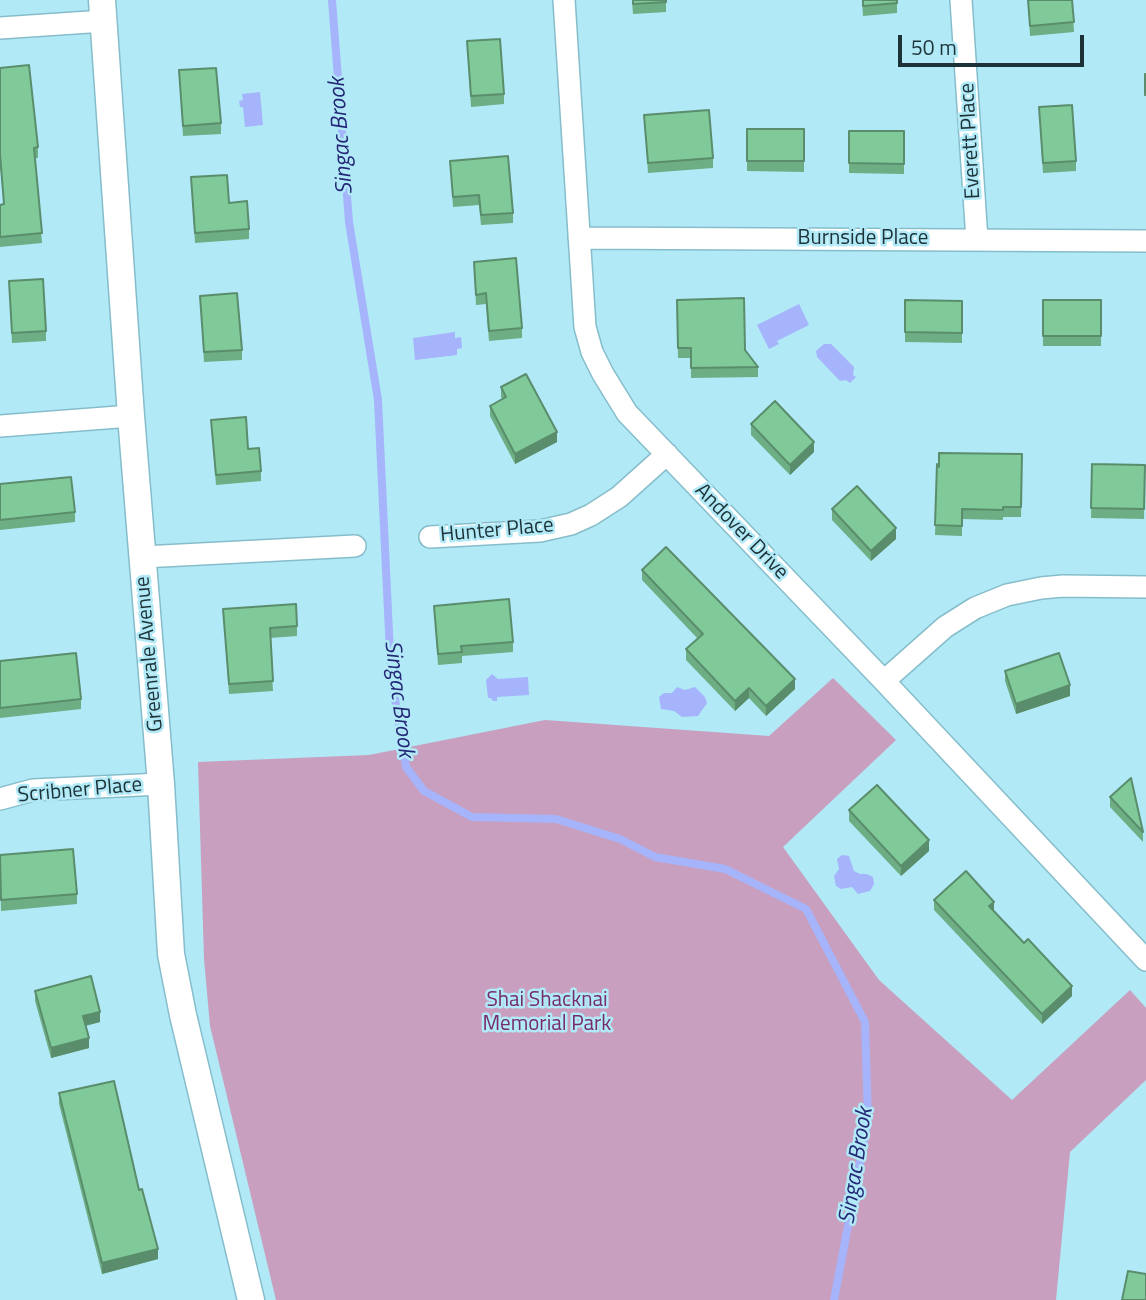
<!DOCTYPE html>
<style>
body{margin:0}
#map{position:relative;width:1146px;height:1300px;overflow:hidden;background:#b1e9f7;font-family:"Titillium Web",sans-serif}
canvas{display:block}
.scale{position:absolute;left:898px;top:35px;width:186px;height:32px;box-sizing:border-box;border:4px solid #1c3237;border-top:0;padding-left:9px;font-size:21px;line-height:24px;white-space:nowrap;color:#1c3237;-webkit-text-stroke:5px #b1e9f7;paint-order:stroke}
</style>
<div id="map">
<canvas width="1146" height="1300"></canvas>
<div class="scale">50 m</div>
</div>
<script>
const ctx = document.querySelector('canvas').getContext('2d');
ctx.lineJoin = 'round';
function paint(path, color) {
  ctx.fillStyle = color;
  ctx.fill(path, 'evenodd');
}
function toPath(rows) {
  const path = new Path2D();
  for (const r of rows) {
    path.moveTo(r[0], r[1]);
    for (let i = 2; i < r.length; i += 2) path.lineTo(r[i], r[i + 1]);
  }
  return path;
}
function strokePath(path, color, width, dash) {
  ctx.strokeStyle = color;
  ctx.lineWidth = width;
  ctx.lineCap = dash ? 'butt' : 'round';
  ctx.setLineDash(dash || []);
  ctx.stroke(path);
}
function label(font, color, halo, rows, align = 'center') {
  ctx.font = font + ' "Titillium Web",sans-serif';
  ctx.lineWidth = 5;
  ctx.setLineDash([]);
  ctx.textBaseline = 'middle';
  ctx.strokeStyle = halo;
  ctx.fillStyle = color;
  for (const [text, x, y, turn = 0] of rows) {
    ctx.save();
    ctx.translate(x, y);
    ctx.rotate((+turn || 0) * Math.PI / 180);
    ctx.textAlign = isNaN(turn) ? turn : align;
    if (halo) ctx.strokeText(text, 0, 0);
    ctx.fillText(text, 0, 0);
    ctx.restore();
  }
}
const green = toPath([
 [833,678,896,740,783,847,879,980,1012,1100,1130,990,1146,1008,1146,1080,1070,1152,1056,1300,276,1300,210,1026,204,959,198,762,369,755,545,720,769,736]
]);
const water = toPath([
 [260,92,263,125,245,127,243,107,240,107,239,101,243,100,242,94],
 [799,304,809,325,777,341,779,344,769,349,757,325],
 [455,332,455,338,461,337,462,348,457,349,457,355,415,360,413,338],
 [824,344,831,344,854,367,853,375,856,377,850,383,846,380,840,381,817,357,816,351],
 [492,674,498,679,528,677,529,695,497,697,497,701,493,701,491,698,488,698,486,680],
 [677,687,685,690,695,687,705,697,707,703,698,716,682,717,674,711,661,709,659,697,664,693,672,693],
 [842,855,849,856,854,871,860,874,867,874,873,877,874,884,870,891,858,894,852,887,841,889,836,886,834,876,839,869,837,859]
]);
const stream = toPath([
 [332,0,349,222,378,400,391,675,406,767,424,791,472,817,556,819,620,839,655,857,725,869,806,909,865,1022,868,1120,834,1300]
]);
const minor = toPath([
 [564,0,585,327,592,352,603,374,627,413,884,681,1146,960],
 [961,0,977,240],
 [0,28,104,21],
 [579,238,1146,241],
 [0,426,131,416],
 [430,537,540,531,571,524,591,515,619,497,667,454],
 [143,557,355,546],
 [884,681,945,627,975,608,1007,595,1041,588,1063,586,1146,587],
 [0,799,33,790,161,784]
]);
const tertiary = toPath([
 [102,0,131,416,161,784,171,954,183,1015,251,1300]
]);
const wall = toPath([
 [632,0,666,0,666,12,633,14],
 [862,0,897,0,897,13,863,16],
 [1028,0,1072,0,1074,32,1030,36],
 [467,41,504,94,504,104,471,107],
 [0,68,38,147,38,158,35,158,42,243,0,247,0,205,4,205,0,165],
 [179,70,221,123,221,134,183,136],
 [1039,107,1076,161,1076,171,1043,173],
 [644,115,713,158,713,168,648,173],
 [747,129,804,129,804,172,747,171],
 [849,131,904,131,904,174,849,173],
 [450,161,513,213,513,223,481,225,479,205,453,207],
 [191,177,229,203,249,229,249,239,195,243],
 [474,262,522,328,522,338,489,341,486,304,476,305],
 [9,281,46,331,46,341,12,343],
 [200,296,242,350,242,360,204,362],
 [677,300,758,367,758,377,691,378,691,358,678,358],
 [905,300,962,301,962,343,905,342],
 [1043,300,1101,300,1101,346,1043,346],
 [501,387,557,442,515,464,490,416,490,406,502,399,501,397],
 [211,420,248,449,261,471,261,481,216,485],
 [751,424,814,452,790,475,751,435],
 [1022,454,1021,517,1003,517,1003,520,962,519,962,536,935,535,937,464,939,467],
 [1092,464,1145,465,1144,519,1091,518],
 [0,484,75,512,75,522,0,530],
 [832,509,896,539,871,561,832,520],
 [642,570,795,689,766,716,749,698,735,711,686,660,686,649,698,639,642,580],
 [434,606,513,642,513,652,462,656,462,663,438,665],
 [223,609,297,626,297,636,270,638,273,691,229,694],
 [0,661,81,699,81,709,0,718],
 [1005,671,1070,696,1016,714,1005,681],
 [1110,797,1143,832,1143,842,1110,807],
 [849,810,929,851,901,876,849,821],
 [0,855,77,894,77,904,1,911],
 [934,900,994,911,1072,996,1042,1024,934,910],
 [35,991,100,1022,86,1026,89,1048,51,1058,35,1001],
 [59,1093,139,1190,158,1259,102,1274,59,1104]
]);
const shadedWall = toPath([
 [557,432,557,442,515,464,515,454],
 [814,442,814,452,790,475,790,465],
 [896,528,896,539,871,561,871,551],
 [795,679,795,689,766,716,766,706],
 [1070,685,1070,696,1016,714,1016,704],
 [749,688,749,698,735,711,735,701],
 [929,840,929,851,901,876,901,866],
 [994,902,994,912,989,906],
 [1072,986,1072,996,1042,1024,1042,1014],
 [100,1012,100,1022,83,1026,83,1016],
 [89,1038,89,1048,51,1058,51,1048],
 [158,1249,158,1259,102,1274,102,1263]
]);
const building = toPath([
 [633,0,666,0,666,2,633,4,633,0],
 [863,0,897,0,897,3,863,6,863,0],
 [1028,0,1072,0,1074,22,1030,26,1028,0],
 [500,39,504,94,471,96,467,41,500,39],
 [29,65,38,147,34,148,42,233,0,237,0,205,4,204,0,154,0,68,29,65],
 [216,68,221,123,183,126,179,70,216,68],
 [1145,74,1146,74,1146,95,1145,95,1145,74],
 [1072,105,1076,161,1043,163,1039,107,1072,105],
 [709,110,713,158,648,163,644,115,709,110],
 [747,129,804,129,804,161,747,161,747,129],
 [849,131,904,131,904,164,849,163,849,131],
 [508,156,513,213,481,215,479,195,453,197,450,161,508,156],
 [227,175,229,203,247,201,249,229,195,233,191,177,227,175],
 [516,258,522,328,489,331,486,293,476,295,474,262,516,258],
 [43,279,46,331,12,333,9,281,43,279],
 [237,293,242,350,204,352,200,296,237,293],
 [744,298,745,350,758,367,691,368,691,348,678,348,677,300,744,298],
 [905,300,962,301,962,333,905,332,905,300],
 [1043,300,1101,300,1101,336,1043,336,1043,300],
 [526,374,557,432,515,454,490,406,506,397,501,387,526,374],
 [775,401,814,442,790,465,751,424,775,401],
 [246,417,248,449,259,448,261,471,216,475,211,420,246,417],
 [939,453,1022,454,1021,507,1003,507,1003,510,962,509,962,526,935,525,937,464,939,467,939,453],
 [1092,464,1145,465,1144,509,1091,508,1092,464],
 [71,477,75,512,0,520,0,484,71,477],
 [857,486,896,528,871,551,832,509,857,486],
 [666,547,795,679,766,706,749,688,735,701,686,649,703,634,642,570,666,547],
 [509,599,513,642,461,646,462,652,438,654,434,606,509,599],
 [296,604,297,626,270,628,273,681,229,684,223,609,296,604],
 [76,653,81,699,0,708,0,661,76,653],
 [1059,653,1070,685,1016,704,1005,671,1059,653],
 [1131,778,1143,832,1110,797,1131,778],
 [877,785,929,840,901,866,849,810,877,785],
 [73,849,77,894,1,900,0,855,73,849],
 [966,871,994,902,989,906,1024,943,1028,939,1072,986,1042,1014,934,900,966,871],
 [91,976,100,1012,83,1016,89,1038,51,1048,35,991,91,976],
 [114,1081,139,1190,142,1189,158,1249,102,1263,59,1093,114,1081],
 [1128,1271,1146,1274,1146,1300,1122,1300,1128,1271]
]);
const streetNames = [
 ["Everett Place",971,141,-93],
 ["Burnside Place",863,239],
 ["Hunter Place",497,531,-5],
 ["Andover Drive",741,532,46],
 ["Greenrale Avenue",150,654,-95],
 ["Scribner Place",80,791,-5]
];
const parkNames = [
 ["Shai Shacknai",547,1001],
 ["Memorial Park",547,1025]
];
const waterNames = [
 ["Singac Brook",342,136,-94],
 ["Singac Brook",398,699,83],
 ["Singac Brook",857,1166,-81]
];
paint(green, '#c89fbe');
paint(water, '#a5b4fb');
strokePath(stream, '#a5b4fb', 8);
strokePath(minor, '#86bdca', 24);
strokePath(tertiary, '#86bdca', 29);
strokePath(minor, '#fff', 21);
strokePath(tertiary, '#fff', 26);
paint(wall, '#6eae84');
paint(shadedWall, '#5a8d6c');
paint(building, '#80ca9a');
strokePath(building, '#5a8d6c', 2);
label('21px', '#1c3237', '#b1e9f7', streetNames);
label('21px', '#762b6a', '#b1e9f7', parkNames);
label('italic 23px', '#242876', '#b1e9f7', waterNames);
</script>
